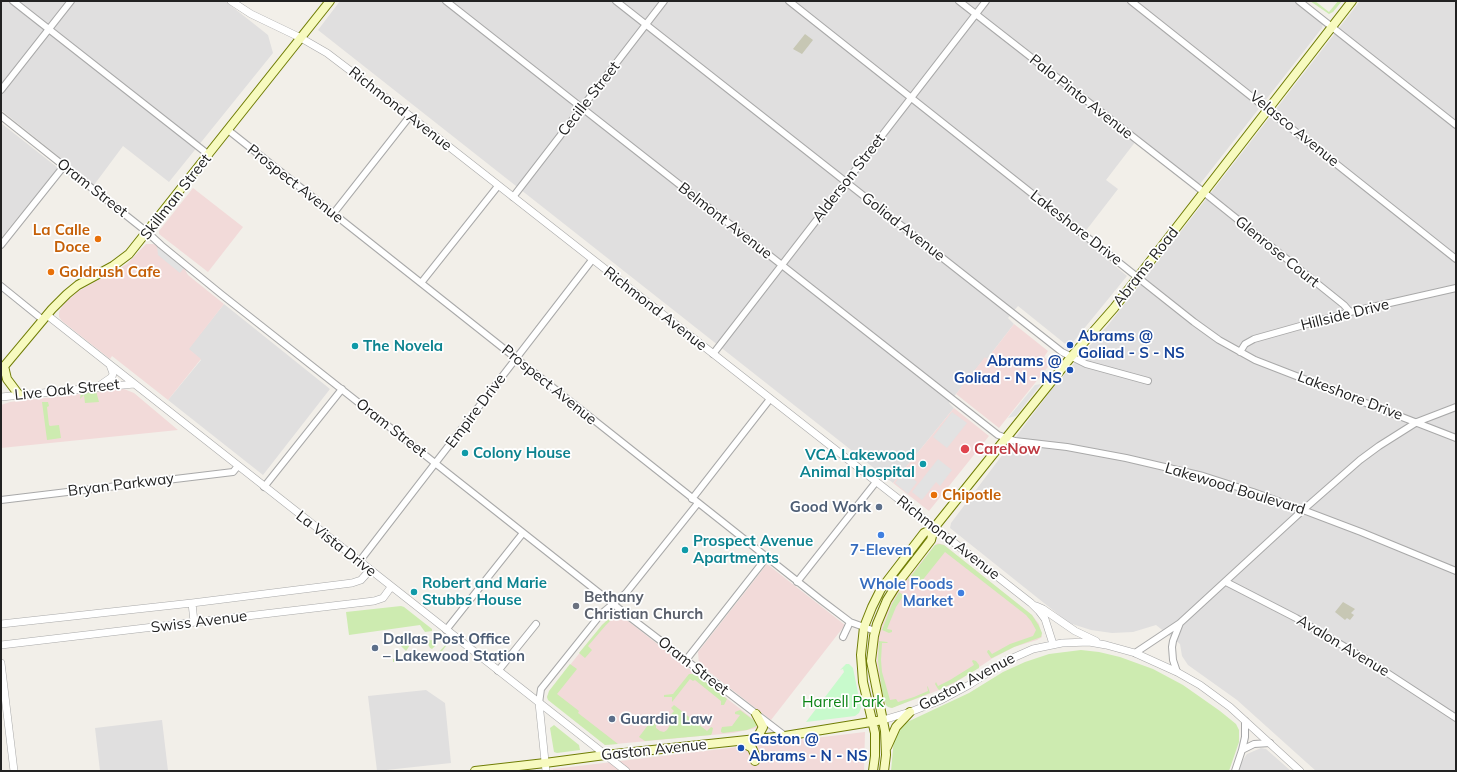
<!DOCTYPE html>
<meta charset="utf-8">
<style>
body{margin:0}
#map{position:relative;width:1457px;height:772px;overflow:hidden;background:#f2efe9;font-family:Mulish,sans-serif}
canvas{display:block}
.frame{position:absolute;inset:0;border:2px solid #222;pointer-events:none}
</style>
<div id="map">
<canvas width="1457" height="772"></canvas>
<div class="frame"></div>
</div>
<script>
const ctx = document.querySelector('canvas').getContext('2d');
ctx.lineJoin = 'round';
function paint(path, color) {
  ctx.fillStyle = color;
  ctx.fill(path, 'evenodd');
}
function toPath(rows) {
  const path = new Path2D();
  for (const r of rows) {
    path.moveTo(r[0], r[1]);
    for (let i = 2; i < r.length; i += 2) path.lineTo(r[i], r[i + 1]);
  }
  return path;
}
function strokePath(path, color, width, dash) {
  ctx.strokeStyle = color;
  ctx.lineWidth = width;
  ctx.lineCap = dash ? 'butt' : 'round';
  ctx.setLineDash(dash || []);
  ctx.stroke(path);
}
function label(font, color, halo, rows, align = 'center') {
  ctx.font = font + ' Mulish,sans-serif';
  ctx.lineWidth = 3.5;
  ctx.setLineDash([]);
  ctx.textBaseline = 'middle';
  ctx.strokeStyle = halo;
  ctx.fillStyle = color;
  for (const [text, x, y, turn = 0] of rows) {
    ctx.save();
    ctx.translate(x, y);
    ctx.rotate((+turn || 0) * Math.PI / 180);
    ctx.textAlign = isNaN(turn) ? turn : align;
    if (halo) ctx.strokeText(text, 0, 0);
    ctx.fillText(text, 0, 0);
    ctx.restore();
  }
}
const residential = toPath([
 [1,1,225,1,268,35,273,53,169,182,123,146,94,185,1,110],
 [340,1,1296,1,1323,24,1322,28,1200,184,1196,182,1139,137,1106,180,1118,189,1081,237,1127,276,1069,347,1018,306,1008,318,1014,324,987,359,985,358,956,394,949,403,954,408,893,483,318,30],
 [1360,1,1456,1,1456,771,1316,771,1237,700,1188,665,1182,656,1180,644,1156,625,1133,632,1112,633,1091,630,1069,623,950,528,951,523,1055,385,1109,324],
 [1,123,58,168,1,238],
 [224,304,330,389,263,475,168,400,201,360,188,349],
 [426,690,445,703,451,763,377,771,368,696],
 [162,720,168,771,100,771,95,728],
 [1261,748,1266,749,1291,771,1239,771,1241,763,1247,754]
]);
const commercial = toPath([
 [193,188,243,227,208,272,159,234,159,231],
 [146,244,153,244,157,246,184,268,188,275,224,304,189,349,201,359,168,400,112,356,110,359,62,321,59,317,59,312,63,305,77,292,127,264],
 [1014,324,1048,351,1044,357,1051,363,999,428,956,394,985,357,987,359],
 [124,389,134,393,178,430,1,448,1,405,10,402],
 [954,408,989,436,929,511,893,483],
 [938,543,944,545,1032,615,1039,624,1042,637,1037,640,1014,647,993,658,955,683,927,695,891,708,887,706,885,703,878,675,877,662,878,640,881,628,890,605,898,590,936,544],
 [767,564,845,625,771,720,699,664,698,652],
 [615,612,619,614,757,722,758,726,757,728,733,733,605,745,548,699,547,697,549,692,562,675,602,625],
 [865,732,864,771,553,771,553,769]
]);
const construction = toPath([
 [805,34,813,40,802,54,793,49],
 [1343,602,1355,609,1351,613,1354,615,1350,620,1347,618,1345,620,1335,612]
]);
const grass = toPath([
 [1310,1,1315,1,1329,12,1338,1,1342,1,1333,12,1329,14],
 [96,391,99,402,85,403,84,395,80,399,81,393],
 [42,402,48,402,49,406,47,407,49,425,50,426,59,425,61,438,47,440],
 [939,544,944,545,1032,615,1039,626,1042,633,1041,637,1014,647,992,658,991,658,987,652,988,650,989,650,992,654,1010,644,1033,636,1036,630,1031,621,1026,615,945,552,917,587,908,580,935,545],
 [899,592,907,598,908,600,902,598,896,607,887,629,892,630,892,632,889,633,882,630,892,604],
 [401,606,404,607,432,629,432,631,425,632,420,625,349,635,346,612],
 [615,613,621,616,621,618,616,615,606,625,588,646,592,650,585,658,579,653,602,625],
 [432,640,435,646,432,649,430,648,428,644,410,645,406,651,401,646,402,643],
 [879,641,887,642,888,643,882,643,881,660,882,672,890,700,896,699,898,702,914,697,928,691,927,686,928,687,930,693,892,708,888,707,886,705,882,691,878,661],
 [448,642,449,642,433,663,431,663,430,659,393,662,393,659,434,655,439,652],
 [1081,650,1099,652,1120,657,1153,669,1183,685,1220,711,1236,724,1239,730,1239,742,1229,771,891,771,894,738,896,733,903,724,969,693,1003,672,1025,662,1049,654],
 [973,660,976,661,979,665,979,668,955,682,939,690,938,689,935,684,936,682,938,686,950,680,974,665,972,661],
 [570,664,577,669,557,694,579,711,578,713,618,744,605,745,548,700,547,697,549,691],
 [689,674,695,674,727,699,724,705,721,705,721,701,695,680,693,681,690,679,672,702,672,697,664,697,664,695,673,694],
 [674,705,707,731,711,727,713,728,712,733,711,735,645,741,639,737,651,721,656,725,656,728,660,731,664,732,667,730,670,725,667,719,674,711,671,708],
 [740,710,756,722,758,725,757,726,747,730,723,733,721,732,721,730,722,727,732,726,740,715,735,714,735,712],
 [554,725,579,745,580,750,557,753,554,752,550,728]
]);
const park = toPath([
 [846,664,849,664,853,668,861,708,859,713,855,716,806,722,844,672,843,669,840,670]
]);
const parking = toPath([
 [157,246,184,268,180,273,158,255],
 [1041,384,1016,416,1008,418,1035,385],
 [952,412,967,423,947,448,933,437],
 [938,459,952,470,940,486,936,482,922,500,912,492],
 [904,471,917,482,908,494,895,483]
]);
const minor = toPath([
 [13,1,209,155],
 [446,1,998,435,1015,441,1067,447,1126,458,1203,476,1253,492,1303,510,1361,532,1456,571],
 [616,1,1062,352,1086,364,1148,381],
 [789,1,1194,322,1219,340,1255,360,1456,438],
 [959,1,1196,186,1344,305,1350,312],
 [1131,1,1456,259],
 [1299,1,1456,125],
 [1,90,71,1],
 [1,116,147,232,161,245,221,294,478,497,627,615,785,736],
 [228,130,821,600,850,622,875,631],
 [513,197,664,1],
 [333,214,410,116],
 [1,245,64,166],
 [421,283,498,186],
 [1,286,43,320],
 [1240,352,1245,344,1254,339,1350,312,1456,288],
 [713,354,986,1],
 [264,487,342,389],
 [692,499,770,399],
 [1,500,233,472,238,466],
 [359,562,592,260],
 [797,582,876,482],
 [1226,582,1296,618,1369,661,1456,718],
 [446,630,523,533],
 [843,637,850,622],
 [1135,653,1180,623],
 [686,660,767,557],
 [498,671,536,624],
 [1177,672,1173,660,1172,647,1173,641,1180,623,1303,510,1360,460,1379,446,1417,422,1456,407],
 [539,703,541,689,601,614,626,593,698,503],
 [1245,721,1245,737,1242,750,1254,744,1270,743],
 [1235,771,1242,750]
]);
const tertiary = toPath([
 [231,1,251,14,301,38,327,53,410,116,1031,603,1039,611,1045,619,1053,644],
 [47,315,626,771],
 [99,386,112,377,113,373,110,365],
 [1,397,134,384],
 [192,603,194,622],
 [1036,606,1043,609,1075,631,1096,641],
 [1,624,192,603,352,583,361,580,370,570],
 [1,645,374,601,383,598,391,587],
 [1,663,14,771],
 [539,703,546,771],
 [883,720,910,712,941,700,969,685,1006,661,1033,649,1062,643,1089,642,1106,645,1135,653,1177,672,1200,685,1230,707,1300,771]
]);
const secondary = toPath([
 [4,366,7,379,19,395],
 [1,370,52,309,67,294,78,285,113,266,129,254,330,1],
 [756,714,763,727,757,738],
 [740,741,752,748,755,755,755,761],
 [887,747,896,727,910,712],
 [475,771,545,763,605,755,785,736,883,720],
 [873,771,875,756,875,733,863,682,861,655,864,627,872,607,881,589,924,533,934,528,1071,357,1114,308,1352,1],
 [884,771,886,755,885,731,871,661,874,636,877,624,887,600,897,584,931,540,934,528]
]);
const markers = [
 [98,239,4,"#e8710a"],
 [51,272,4,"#e8710a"],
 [1070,345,4,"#1a4fb4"],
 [355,346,4,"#0f9aa8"],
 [1070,370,4,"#1a4fb4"],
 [965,449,5,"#e0444e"],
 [465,453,4,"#0f9aa8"],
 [923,464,4,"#0f9aa8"],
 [934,495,4,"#e8710a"],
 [879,507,4,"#5c6f8a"],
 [881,535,4,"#3f7fe0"],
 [685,550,4,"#0f9aa8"],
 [414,592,4,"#0f9aa8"],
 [961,593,4,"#3f7fe0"],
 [576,606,4,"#6b7280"],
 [375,648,4,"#5c6f8a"],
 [612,719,4,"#5c6f8a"],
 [741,748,4,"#1a4fb4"]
];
const streetNames = [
 ["Palo Pinto Avenue",1081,97,38],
 ["Cecille Street",589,99,-52],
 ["Richmond Avenue",400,109,38],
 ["Velasco Avenue",1294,129,39],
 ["Alderson Street",849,178,-52],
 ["Prospect Avenue",295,184,38],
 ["Oram Street",92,188,38],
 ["Skillman Street",176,197,-52],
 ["Belmont Avenue",725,221,38],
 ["Goliad Avenue",903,227,38],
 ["Lakeshore Drive",1076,228,38],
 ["Glenrose Court",1277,252,39],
 ["Abrams Road",1146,267,-52],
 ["Richmond Avenue",655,309,38],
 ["Hillside Drive",1345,315,-14],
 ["Prospect Avenue",549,385,39],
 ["Live Oak Street",67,390,-6],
 ["Lakeshore Drive",1350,396,21],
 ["Empire Drive",476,411,-53],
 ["Oram Street",391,428,38],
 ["Bryan Parkway",121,485,-7],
 ["Lakewood Boulevard",1235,489,17],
 ["Richmond Avenue",948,538,38],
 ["La Vista Drive",336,544,38],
 ["Swiss Avenue",199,622,-7],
 ["Avalon Avenue",1343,646,31],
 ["Oram Street",693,666,38],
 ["Gaston Avenue",967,682,-28],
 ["Gaston Avenue",654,750,-6]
];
const foodNames = [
 ["La Calle",90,230,"right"],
 ["Doce",90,247,"right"],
 ["Goldrush Cafe",59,272],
 ["Chipotle",942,495]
];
const transitNames = [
 ["Abrams @",1078,336],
 ["Goliad - S - NS",1078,353],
 ["Abrams @",1062,361,"right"],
 ["Goliad - N - NS",1062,378,"right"],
 ["Gaston @",749,739],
 ["Abrams - N - NS",749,756]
];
const cultureNames = [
 ["The Novela",363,346],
 ["Colony House",473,453],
 ["VCA Lakewood",915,455,"right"],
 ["Animal Hospital",915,472,"right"],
 ["Prospect Avenue",693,541],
 ["Apartments",693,558],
 ["Robert and Marie",422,583],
 ["Stubbs House",422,600]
];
const healthNames = [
 ["CareNow",974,449]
];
const serviceNames = [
 ["Good Work",871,507,"right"],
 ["Dallas Post Office",383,639],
 ["– Lakewood Station",383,656],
 ["Guardia Law",620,719]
];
const shopNames = [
 ["7-Eleven",881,550],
 ["Whole Foods",953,584,"right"],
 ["Market",953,601,"right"]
];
const worshipNames = [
 ["Bethany",584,597],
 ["Christian Church",584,614]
];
const parkNames = [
 ["Harrell Park",843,702]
];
paint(residential, '#e0dfdf');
paint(commercial, '#f2dad9');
paint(construction, '#c7c7b4');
paint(grass, '#cdebb0');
paint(park, '#c8facc');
paint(parking, '#e2e2e2');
strokePath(minor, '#a9a9a9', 8);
strokePath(tertiary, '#a9a9a9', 8);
strokePath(secondary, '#707d05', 10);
strokePath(minor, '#fff', 6);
strokePath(tertiary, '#fff', 7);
strokePath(secondary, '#f7fabf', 8);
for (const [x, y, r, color] of markers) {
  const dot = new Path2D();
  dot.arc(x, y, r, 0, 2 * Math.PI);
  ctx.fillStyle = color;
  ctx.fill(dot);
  strokePath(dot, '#fff', 1.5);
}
label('15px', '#222', '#fff', streetNames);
label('bold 15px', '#c56008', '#fff', foodNames, 'left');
label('bold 15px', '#164399', '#fff', transitNames, 'left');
label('bold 15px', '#0d838f', '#fff', cultureNames, 'left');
label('bold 15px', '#be3a42', '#fff', healthNames, 'left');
label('bold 15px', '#4e5e75', '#fff', serviceNames, 'left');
label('bold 15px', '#366cbe', '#fff', shopNames);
label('bold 15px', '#5b616d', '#fff', worshipNames, 'left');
label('15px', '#0c8416', '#fff', parkNames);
</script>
